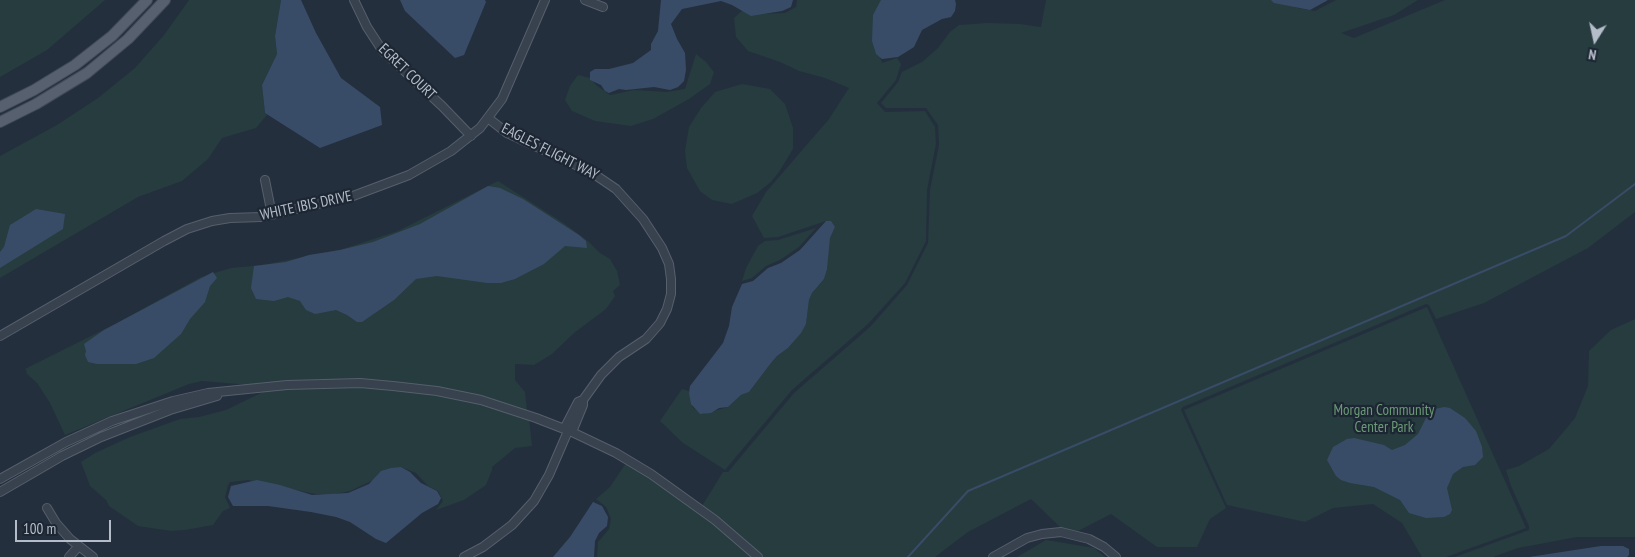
<!DOCTYPE html>
<style>
body{margin:0}
#map{position:relative;width:1635px;height:557px;overflow:hidden;background:#242f3e;font-family:"PT Sans Narrow",sans-serif}
canvas{display:block}
.north{position:absolute;left:1570px;top:15px;width:50px;height:50px;-webkit-text-stroke:4px #1d2633;paint-order:stroke;rotate:190deg;font-size:14px;font-weight:700;line-height:20px;text-align:center;color:#b4bcc9}
.north::after{content:'';display:block;margin:auto;width:18px;height:22px;background:#b4bcc9;clip-path:polygon(50% 0,100% 100%,50% 72%,0 100%)}
.scale{position:absolute;left:15px;top:520px;width:96px;height:22px;box-sizing:border-box;border:2px solid #b4bcc9;border-top:0;padding-left:6px;font-size:15px;line-height:18px;white-space:nowrap;color:#b4bcc9;-webkit-text-stroke:4px #1d2633;paint-order:stroke}
</style>
<div id="map">
<canvas width="1635" height="557"></canvas>
<div class="north">N</div>
<div class="scale">100 m</div>
</div>
<script>
const ctx = document.querySelector('canvas').getContext('2d');
ctx.lineJoin = 'round';
function paint(path, color) {
  ctx.fillStyle = color;
  ctx.fill(path, 'evenodd');
}
function toPath(rows) {
  const path = new Path2D();
  for (const r of rows) {
    path.moveTo(r[0], r[1]);
    for (let i = 2; i < r.length; i += 2) path.lineTo(r[i], r[i + 1]);
  }
  return path;
}
function strokePath(path, color, width, dash) {
  ctx.strokeStyle = color;
  ctx.lineWidth = width;
  ctx.lineCap = dash ? 'butt' : 'round';
  ctx.setLineDash(dash || []);
  ctx.stroke(path);
}
function label(font, color, halo, rows, align = 'center') {
  ctx.font = font + ' "PT Sans Narrow",sans-serif';
  ctx.lineWidth = 4.5;
  ctx.setLineDash([]);
  ctx.textBaseline = 'middle';
  ctx.strokeStyle = halo;
  ctx.fillStyle = color;
  for (const [text, x, y, turn = 0] of rows) {
    ctx.save();
    ctx.translate(x, y);
    ctx.rotate((+turn || 0) * Math.PI / 180);
    ctx.textAlign = isNaN(turn) ? turn : align;
    if (halo) ctx.strokeText(text, 0, 0);
    ctx.fillText(text, 0, 0);
    ctx.restore();
  }
}
const green = toPath([
 [0,0,105,0,47,50,0,77],
 [189,0,281,0,275,36,277,54,262,85,265,113,267,115,256,128,222,138,208,159,182,181,138,197,0,278,0,156,57,125,98,98,135,68,164,35],
 [797,0,882,0,878,50,882,63,897,58,901,64,896,80,877,103,885,112,925,111,935,127,936,144,927,190,926,241,905,283,868,324,792,390,725,470,683,443,660,421,682,389,689,391,693,408,703,414,728,407,741,395,749,392,771,363,777,356,788,348,806,324,809,300,812,293,824,279,830,238,835,227,826,221,778,237,764,238,752,216,766,192,829,119,849,88,825,78,799,71,780,62,748,51,736,37,734,18,745,8,759,14,785,13,796,7],
 [1046,0,1279,0,1298,8,1315,11,1336,0,1418,0,1394,15,1341,33,1354,38,1445,0,1635,0,1635,212,1588,248,1484,303,1436,319,1429,305,1426,304,1183,407,1181,410,1226,508,1210,519,1197,547,1157,547,1111,514,1078,531,1061,528,1031,499,968,532,935,557,763,557,702,506,723,472,728,472,794,393,870,327,907,285,928,243,930,190,939,145,938,125,926,108,886,108,881,103,898,82,902,72,922,62,938,48,950,32,959,25,987,23,1020,24,1041,27],
 [696,54,706,62,714,72,710,84,689,99,653,119,631,126,595,121,572,111,565,100,570,86,578,75,590,78,596,85,610,95,634,90,667,92,685,89],
 [742,84,770,89,785,104,793,128,793,149,779,172,771,182,757,193,732,204,712,200,700,191,687,168,685,151,689,127,701,108,715,92],
 [498,181,565,224,589,242,600,253,610,259,617,271,620,285,613,291,615,296,606,309,574,333,552,354,534,365,515,364,515,380,525,392,527,411,460,392,394,382,326,379,250,385,202,381,189,384,65,435,50,403,37,383,26,373,27,372,25,369,115,324,201,277,231,268,263,265,340,250,398,231],
 [816,228,799,247,780,260,766,266,752,278,742,281,746,268,758,246,765,241,778,240],
 [1427,307,1526,528,1446,557,1422,557,1402,523,1373,504,1333,508,1305,522,1227,505,1184,410],
 [1635,319,1635,537,1577,537,1518,548,1493,557,1455,557,1529,530,1529,526,1511,486,1506,470,1519,466,1549,449,1575,418,1588,386,1589,351,1611,330],
 [326,387,359,387,415,392,459,399,499,409,529,419,532,446,515,448,492,467,492,470,486,485,464,500,436,510,443,501,438,491,428,486,416,473,401,467,350,491,330,495,315,494,248,480,230,482,228,485,225,497,230,508,223,511,213,525,185,530,171,531,138,526,109,506,106,500,90,486,81,462,95,453,130,437,180,419,199,417,226,410,265,391],
 [626,463,666,488,713,523,752,557,597,557,598,542,609,529,611,519,606,507,596,499,610,487],
 [1046,540,1094,548,1105,557,1017,557]
]);
const water = toPath([
 [281,0,301,0,316,33,341,78,380,107,382,125,320,148,265,113,262,85,277,54,275,36],
 [400,0,485,0,486,2,464,55,455,58,405,11],
 [661,0,793,0,791,7,782,11,751,16,732,5,721,1,682,9,671,24,677,39,685,53,686,70,684,81,678,87,670,90,654,87,626,90,619,89,609,93,605,91,601,85,590,80,590,72,595,69,609,69,633,63,651,50,651,44,658,31],
 [881,0,955,0,956,4,955,11,951,17,942,19,922,30,914,47,898,57,882,59,876,54,872,41,873,15],
 [1271,0,1328,0,1310,10,1274,3],
 [488,186,500,188,523,199,579,235,586,241,587,248,565,246,544,264,515,279,501,283,487,283,437,276,416,279,394,300,362,322,357,322,347,315,336,310,315,314,306,310,300,301,288,297,274,301,256,299,251,288,254,266,286,262,309,255,340,250,373,242,420,224],
 [36,209,65,214,63,229,0,268,0,252,4,247,10,225],
 [826,221,831,221,835,227,830,238,827,269,824,279,812,293,809,300,806,324,801,333,788,348,777,356,771,363,749,392,741,395,728,407,719,408,711,413,700,414,691,404,689,393,690,386,723,343,729,326,732,307,742,284,753,281,768,268,781,263,800,250],
 [213,272,217,278,210,286,205,302,190,319,181,334,154,358,136,364,97,364,88,362,85,355,86,351,84,344,104,330],
 [1444,407,1450,408,1465,418,1476,431,1482,447,1483,457,1475,465,1463,467,1453,474,1447,488,1452,510,1450,514,1444,517,1426,518,1409,513,1400,500,1374,487,1350,483,1341,480,1336,476,1327,460,1333,447,1347,439,1354,438,1384,445,1392,450,1405,445,1418,434,1426,418,1435,409],
 [401,467,410,472,421,483,437,491,441,498,438,504,422,513,386,543,376,539,350,522,336,517,311,512,268,506,233,506,228,497,231,486,257,480,280,485,312,495,348,493,369,484,381,471,391,468],
 [593,502,602,506,608,517,607,526,599,533,595,541,594,557,553,557,570,537],
 [1601,546,1623,546,1629,549,1629,555,1627,557,1529,557]
]);
const stream = toPath([
 [908,557,968,491,1566,236,1635,184]
]);
const minor = toPath([
 [354,0,367,27,382,50,442,106,471,136],
 [585,0,603,7],
 [488,118,507,133,591,172,616,189,643,219,662,248,669,264,671,279,671,294,667,309,660,323,646,339,619,357,601,375,583,400,578,402,564,429],
 [265,180,272,215],
 [0,336,164,241,187,229,212,221,230,218,261,217,353,196,409,175,451,151,480,128,502,99,545,0],
 [572,432,583,405,583,400],
 [0,479,66,442,112,421,173,401,208,393,287,385,360,383,393,386,437,391,481,400,536,418,572,432,616,453,651,474,715,520,758,557],
 [0,492,62,456,101,437,170,410,217,396],
 [47,508,56,523,70,539,93,557],
 [69,557,78,547],
 [464,557,483,547,512,525,534,501,549,475,568,431],
 [993,557,1027,538,1042,534,1061,532,1089,539,1104,547,1116,557]
]);
const major = toPath([
 [0,107,34,90,75,65,112,36,147,0],
 [0,122,36,104,87,73,128,39,165,0]
]);
const streetNames = [
 ["EGRET COURT",407,72,44],
 ["EAGLES FLIGHT WAY",550,152,27],
 ["WHITE IBIS DRIVE",306,206,-12]
];
const parkNames = [
 ["Morgan Community",1384,411],
 ["Center Park",1384,428]
];
paint(green, '#263c3f');
paint(water, '#394c67');
strokePath(stream, '#394c67', 2);
strokePath(minor, '#565f6c', 10);
strokePath(major, '#414a57', 12);
strokePath(minor, '#38414e', 8);
strokePath(major, '#56606e', 10);
label('15px', '#b4bcc9', '#1d2633', streetNames);
label('15px', '#6b9a76', '#1d2633', parkNames);
</script>
